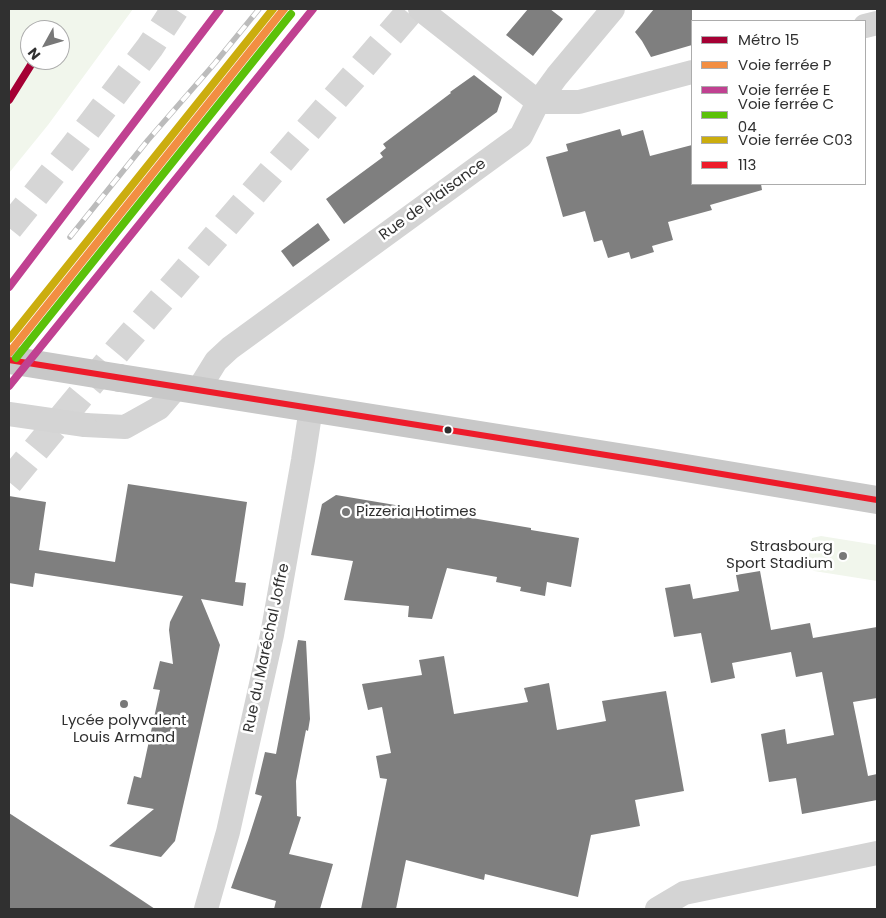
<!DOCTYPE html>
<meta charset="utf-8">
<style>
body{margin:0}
#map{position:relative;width:886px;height:918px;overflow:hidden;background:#fff;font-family:Poppins,sans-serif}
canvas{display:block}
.frame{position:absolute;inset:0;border:10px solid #303030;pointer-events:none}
.legend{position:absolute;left:691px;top:20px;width:175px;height:165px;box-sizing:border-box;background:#fff;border:1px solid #acacac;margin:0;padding:6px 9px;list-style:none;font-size:15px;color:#303030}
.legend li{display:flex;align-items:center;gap:10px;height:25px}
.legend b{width:25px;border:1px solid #acacac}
.north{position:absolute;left:20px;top:20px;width:50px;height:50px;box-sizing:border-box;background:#fff;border:1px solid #acacac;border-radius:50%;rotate:231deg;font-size:14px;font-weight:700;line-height:20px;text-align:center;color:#303030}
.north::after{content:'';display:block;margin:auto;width:18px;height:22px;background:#787878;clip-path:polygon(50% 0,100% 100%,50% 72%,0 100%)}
</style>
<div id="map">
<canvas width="886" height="918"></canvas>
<div class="frame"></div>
<ul class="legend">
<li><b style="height:6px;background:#a50034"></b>Métro 15</li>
<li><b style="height:6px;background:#f28e42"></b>Voie ferrée P</li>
<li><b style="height:6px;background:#c04191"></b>Voie ferrée E</li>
<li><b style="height:6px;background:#5bc109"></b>Voie ferrée C 04</li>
<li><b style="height:6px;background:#cbad0e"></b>Voie ferrée C03</li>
<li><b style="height:6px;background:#ed1b2a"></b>113</li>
</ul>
<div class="north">N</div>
</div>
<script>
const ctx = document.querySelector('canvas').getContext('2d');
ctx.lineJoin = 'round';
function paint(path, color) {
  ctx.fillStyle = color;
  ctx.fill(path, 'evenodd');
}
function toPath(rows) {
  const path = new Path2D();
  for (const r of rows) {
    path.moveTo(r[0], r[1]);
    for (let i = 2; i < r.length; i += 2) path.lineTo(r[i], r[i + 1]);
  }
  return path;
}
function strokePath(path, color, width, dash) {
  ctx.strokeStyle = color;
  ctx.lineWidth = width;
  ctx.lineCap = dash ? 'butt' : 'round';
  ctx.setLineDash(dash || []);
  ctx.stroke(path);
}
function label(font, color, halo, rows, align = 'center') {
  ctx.font = font + ' Poppins,sans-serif';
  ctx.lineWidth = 5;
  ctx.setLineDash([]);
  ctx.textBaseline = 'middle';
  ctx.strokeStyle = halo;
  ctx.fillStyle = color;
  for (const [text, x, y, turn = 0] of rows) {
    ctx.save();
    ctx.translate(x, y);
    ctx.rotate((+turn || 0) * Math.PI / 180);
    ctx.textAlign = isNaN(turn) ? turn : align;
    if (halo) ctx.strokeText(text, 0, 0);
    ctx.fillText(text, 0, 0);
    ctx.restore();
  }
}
const green = toPath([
 [9,9,133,9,48,125,9,173],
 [30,30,60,30,60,60,30,60],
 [821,536,877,545,877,581,814,571,807,567,812,538]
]);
const building = toPath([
 [528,9,550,9,563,19,533,56,506,35],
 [654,9,692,9,692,45,651,57,642,41,635,32],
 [474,75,502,97,497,112,344,224,326,199,383,157,380,153,386,148,383,144,451,93,450,92],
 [620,129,622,136,643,130,650,156,692,145,692,184,761,184,762,190,710,205,712,210,668,222,673,240,652,246,654,252,631,259,629,252,608,258,602,240,594,242,585,211,563,217,546,157,568,151,566,144],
 [318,223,330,240,293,267,281,251],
 [128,484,247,502,235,582,246,583,243,606,201,599,220,645,175,841,161,857,109,846,154,809,127,804,134,776,141,778,160,690,153,689,160,661,173,664,169,630,170,622,183,596,35,573,33,587,9,583,9,496,46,502,39,550,115,562],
 [336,495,531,528,531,530,579,538,571,587,547,582,545,596,520,591,521,587,496,582,497,577,447,568,432,619,408,617,409,606,344,600,353,561,311,555,322,504],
 [760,571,771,630,810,623,813,638,877,627,877,698,853,702,868,776,877,774,877,800,802,814,796,778,769,782,761,734,785,729,787,744,834,735,822,672,796,677,791,652,732,663,735,678,711,683,701,633,674,637,665,588,690,584,693,599,739,591,736,575],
 [298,640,306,641,310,719,308,731,306,730,296,781,297,816,301,817,289,854,333,864,320,909,274,909,276,901,231,888,248,840,262,796,255,794,265,752,276,754],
 [444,656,454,714,528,702,524,688,549,683,557,730,606,721,602,701,666,691,684,791,635,800,640,826,591,835,578,897,485,874,484,880,406,860,396,909,361,909,387,779,380,778,376,756,391,753,382,707,368,710,362,684,422,675,419,660],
 [9,813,104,875,155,909,9,909]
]);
const highwayTunnel = toPath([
 [9,228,73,148,150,47,175,9],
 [9,482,119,349,412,9]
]);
const street = toPath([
 [420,9,538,102],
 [865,26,877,23],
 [538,102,579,102,692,72],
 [198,390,216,361,230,348,521,136,538,102,557,76,613,9],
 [85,425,125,427,159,408,177,387],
 [206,909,228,832,272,635,303,460,311,408],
 [657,909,684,893,877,853]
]);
const primary = toPath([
 [120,378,650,462,877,500]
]);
const rail = toPath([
 [70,237,148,140,215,63,259,9]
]);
const streetBridge = toPath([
 [9,414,85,425]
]);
const primaryBridge = toPath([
 [9,360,120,378]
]);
const bus1 = toPath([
 [9,360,650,462,877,500]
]);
const rail1 = toPath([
 [9,353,284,9]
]);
const rail2 = toPath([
 [9,287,220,9],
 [9,386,313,9]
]);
const rail3 = toPath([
 [16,358,291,14]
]);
const rail4 = toPath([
 [9,339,273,9]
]);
const metro1 = toPath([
 [9,100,34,60]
]);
const markers = [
 [448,430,4.5,"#303030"],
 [346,512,5,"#787878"],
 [843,556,5,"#787878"],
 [124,704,5,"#787878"]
];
const streetNames = [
 ["Rue de Plaisance",433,200,-36],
 ["Rue du Maréchal Joffre",267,648,-78]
];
const poiNames = [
 ["Pizzeria Hotimes",356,512],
 ["Strasbourg",833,547,"right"],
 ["Sport Stadium",833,564,"right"],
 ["Lycée polyvalent",124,721,"center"],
 ["Louis Armand",124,738,"center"]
];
paint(green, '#f1f6ec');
paint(building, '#7f7f7f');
strokePath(highwayTunnel, '#d6d6d6', 28, [28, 14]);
strokePath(street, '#d4d4d4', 24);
strokePath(primary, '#c8c8c8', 28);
strokePath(rail, '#bcbcbc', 5.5);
strokePath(rail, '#fff', 4, [11]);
strokePath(streetBridge, '#d4d4d4', 24);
strokePath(primaryBridge, '#c8c8c8', 28);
strokePath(bus1, '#ed1b2a', 6);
strokePath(rail1, '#f28e42', 8);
strokePath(rail2, '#c04191', 8);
strokePath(rail3, '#5bc109', 8);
strokePath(rail4, '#cbad0e', 8);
strokePath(metro1, '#a50034', 8);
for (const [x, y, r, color] of markers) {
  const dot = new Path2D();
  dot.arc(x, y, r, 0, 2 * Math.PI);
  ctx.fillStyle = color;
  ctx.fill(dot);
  strokePath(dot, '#fff', 2);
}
label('15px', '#303030', '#fff', streetNames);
label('15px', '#303030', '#fff', poiNames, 'left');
</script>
